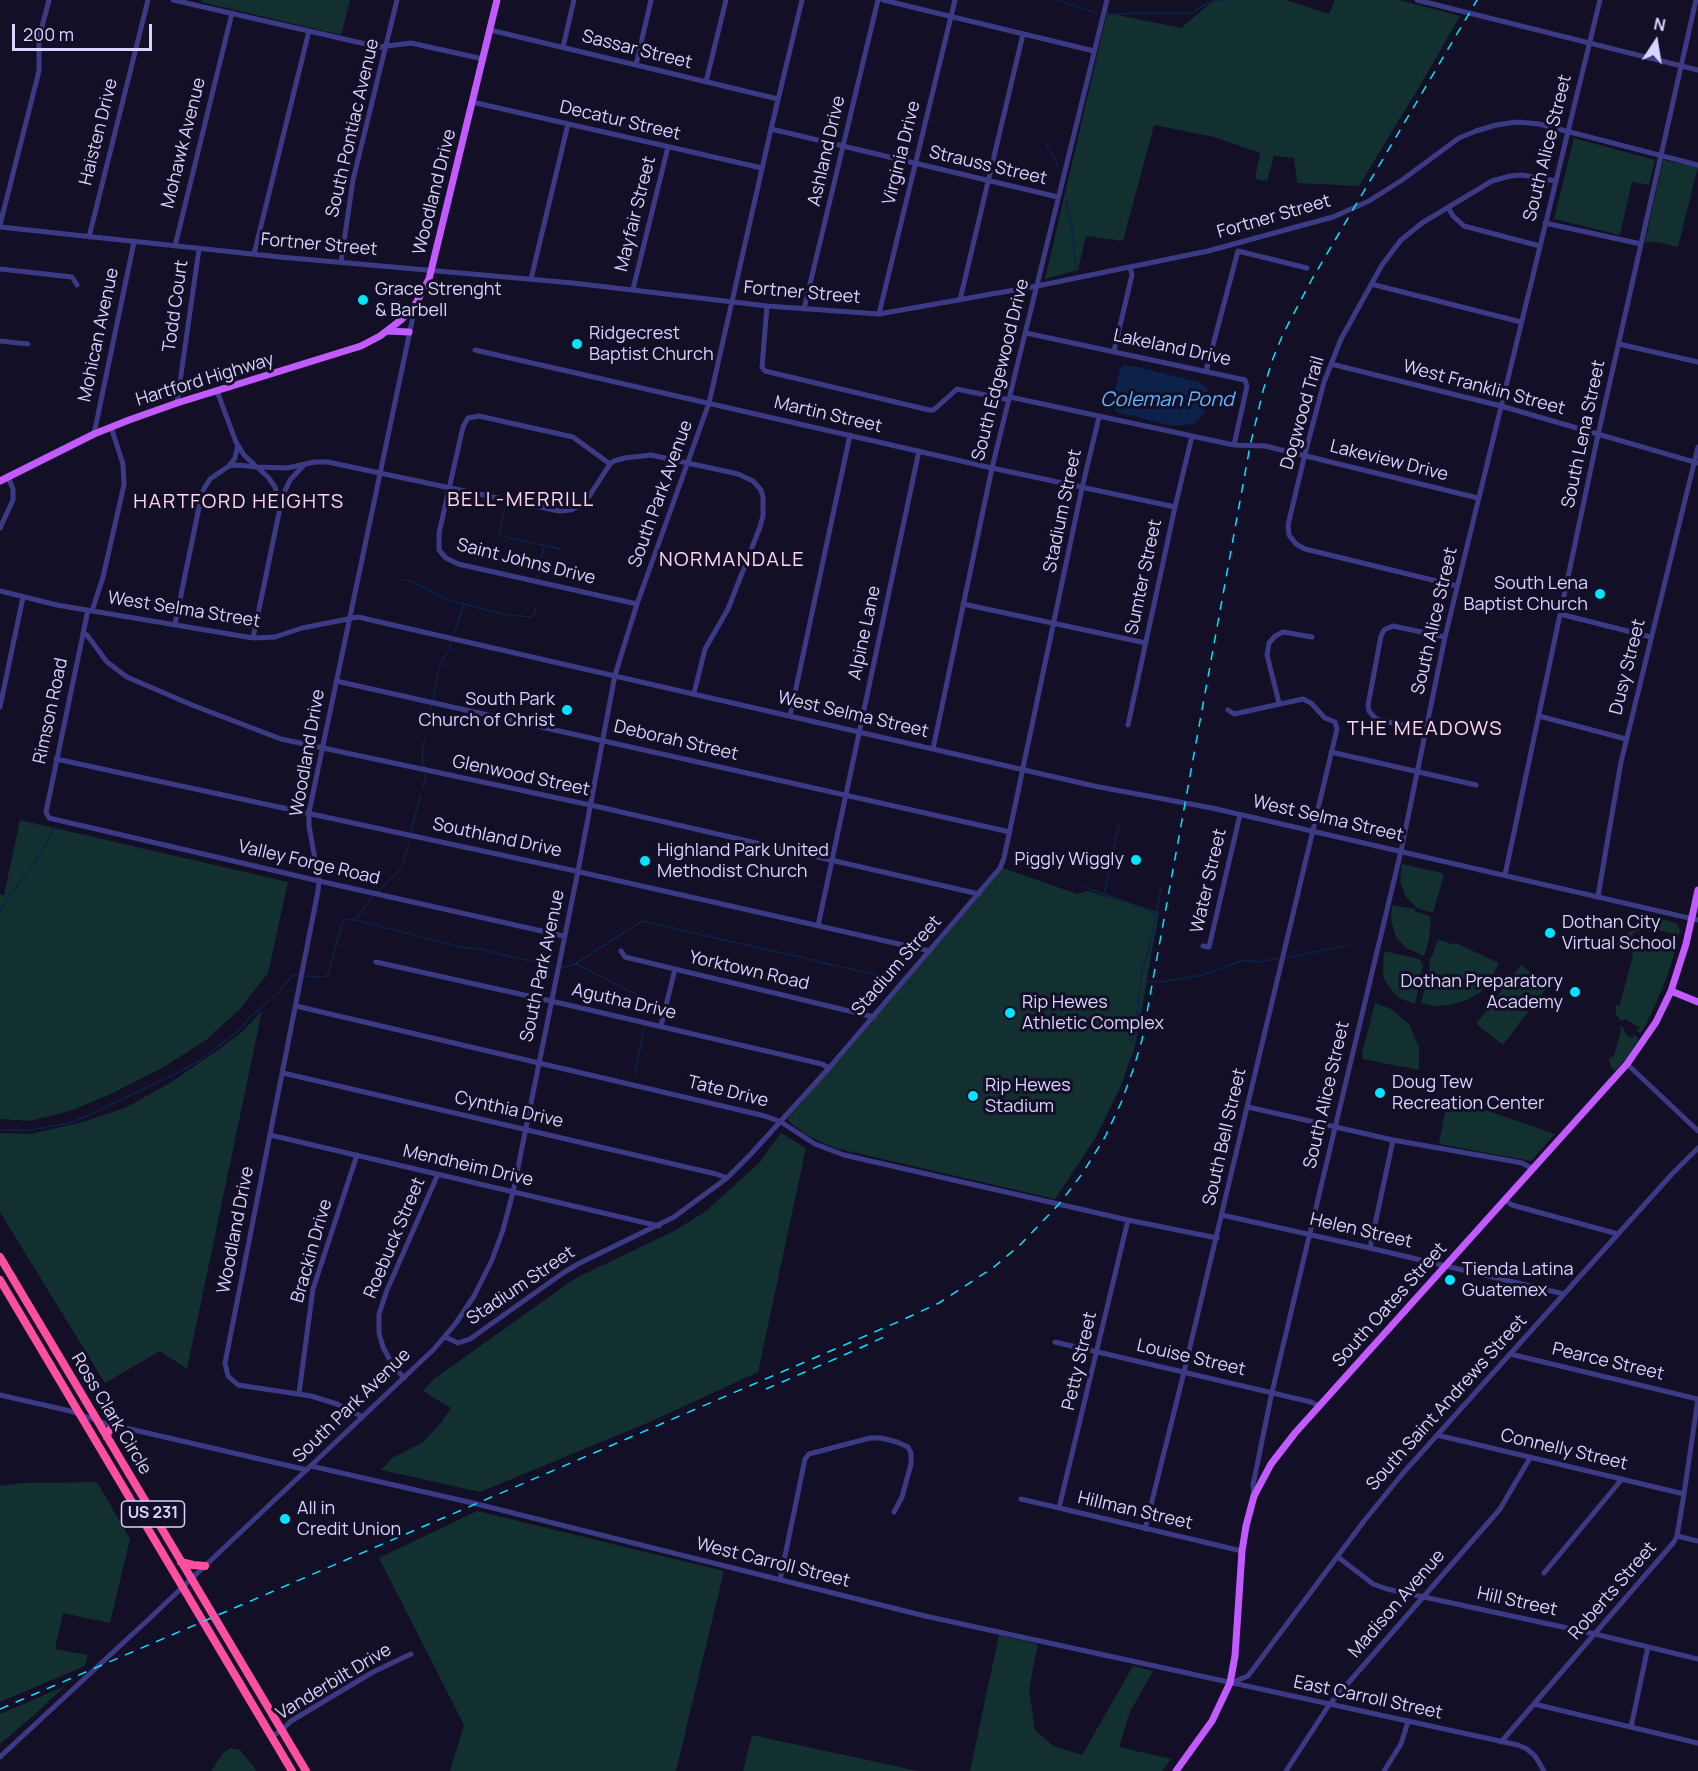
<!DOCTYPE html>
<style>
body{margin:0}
#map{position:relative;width:1698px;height:1771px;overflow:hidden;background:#130f26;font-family:Manrope,sans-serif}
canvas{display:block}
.north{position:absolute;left:1626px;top:12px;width:60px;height:60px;-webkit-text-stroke:4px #130f26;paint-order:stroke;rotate:12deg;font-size:16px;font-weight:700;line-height:24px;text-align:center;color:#d9d4ff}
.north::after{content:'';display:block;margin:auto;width:21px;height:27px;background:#d9d4ff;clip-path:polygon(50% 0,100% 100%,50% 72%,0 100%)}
.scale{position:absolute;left:12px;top:24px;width:140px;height:27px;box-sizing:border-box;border:3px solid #d9d4ff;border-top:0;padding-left:8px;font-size:18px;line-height:21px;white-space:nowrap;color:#d9d4ff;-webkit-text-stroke:4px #130f26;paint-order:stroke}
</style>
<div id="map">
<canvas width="1698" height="1771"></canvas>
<div class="north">N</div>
<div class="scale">200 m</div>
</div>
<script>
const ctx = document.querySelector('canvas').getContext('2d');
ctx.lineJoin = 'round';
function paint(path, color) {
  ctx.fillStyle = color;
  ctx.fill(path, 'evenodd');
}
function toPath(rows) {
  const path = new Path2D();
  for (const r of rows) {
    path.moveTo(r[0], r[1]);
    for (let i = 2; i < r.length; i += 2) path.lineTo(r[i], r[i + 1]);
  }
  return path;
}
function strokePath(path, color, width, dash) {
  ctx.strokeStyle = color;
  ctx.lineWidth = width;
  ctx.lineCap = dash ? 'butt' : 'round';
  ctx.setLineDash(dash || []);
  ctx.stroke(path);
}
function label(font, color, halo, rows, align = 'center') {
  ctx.font = font + ' Manrope,sans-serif';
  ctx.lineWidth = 6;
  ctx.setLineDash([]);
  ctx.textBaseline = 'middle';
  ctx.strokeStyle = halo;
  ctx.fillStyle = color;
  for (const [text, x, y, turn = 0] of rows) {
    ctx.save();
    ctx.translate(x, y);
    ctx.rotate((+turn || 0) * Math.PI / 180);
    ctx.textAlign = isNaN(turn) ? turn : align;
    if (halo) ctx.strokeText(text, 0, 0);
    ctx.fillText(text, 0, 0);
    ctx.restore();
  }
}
const green = toPath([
 [202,0,350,0,341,35,201,2],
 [1214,0,1286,0,1329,14,1335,0,1399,0,1460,16,1421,84,1359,186,1297,183,1294,158,1274,156,1267,181,1255,179,1260,153,1214,137,1154,125,1123,241,1086,236,1078,270,1045,279,1107,13,1181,28],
 [1574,138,1655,160,1649,185,1632,182,1620,235,1554,219],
 [1663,160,1698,167,1678,247,1656,242,1645,242],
 [20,820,288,882,268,973,239,1010,206,1040,162,1068,115,1092,73,1110,30,1121,0,1119,0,894,4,895],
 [1402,864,1442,873,1444,875,1433,913,1417,908,1406,897,1400,881],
 [1003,868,1077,894,1088,891,1159,912,1135,1046,1121,1086,1096,1137,1055,1199,835,1148,808,1136,793,1125,787,1119],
 [1392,905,1415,909,1414,911,1430,916,1431,918,1429,940,1424,956,1406,948,1396,937,1391,920],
 [1639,913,1676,923,1680,930,1678,940,1673,939,1670,933,1647,928,1633,933,1632,939,1625,947,1627,938,1609,932,1625,936,1626,933,1635,930],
 [1646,938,1653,939,1649,942,1665,946,1670,943,1677,945,1667,977,1657,1001,1647,1023,1642,1032,1640,1033,1635,1030,1640,1028,1625,1019,1621,1021,1616,1014,1616,1004,1619,1007,1633,956,1631,949,1640,940],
 [1440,940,1455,945,1456,943,1499,963,1489,983,1479,993,1464,1001,1450,1005,1434,1006,1421,1003,1429,974,1430,957,1432,957,1437,941],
 [1384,951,1419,959,1423,965,1415,1004,1399,998,1392,991,1388,985,1384,978,1383,970],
 [1521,965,1548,986,1503,1045,1476,1024],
 [1375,1003,1391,1009,1409,1024,1419,1047,1419,1070,1363,1059,1362,1054],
 [262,1011,187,1369,160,1351,105,1383,0,1212,0,1133,30,1134,79,1123,125,1108,173,1081,218,1050,242,1032],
 [1619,1026,1624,1028,1626,1035,1633,1039,1633,1034,1637,1037,1638,1040,1628,1056,1616,1070,1614,1070,1611,1067,1609,1059,1614,1056,1621,1030],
 [1448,1097,1555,1134,1531,1161,1439,1144],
 [781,1133,806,1148,758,1372,652,1421,480,1492,381,1470,392,1458,423,1442,441,1423,451,1408,423,1391,435,1378,576,1278,674,1231,706,1211,758,1164],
 [97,1482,130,1539,110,1623,63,1613,55,1649,88,1655,85,1666,0,1702,0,1486,23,1483],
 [477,1511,724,1571,676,1771,450,1771,464,1725,379,1558],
 [999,1635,1038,1644,1029,1689,1035,1730,1053,1746,1082,1755,1133,1666,1153,1671,1130,1712,1119,1747,1171,1759,1162,1771,970,1771],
 [65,1686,33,1716,0,1744,0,1714],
 [752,1735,918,1771,743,1771],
 [231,1748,240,1750,257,1771,211,1771,224,1752]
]);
const water = toPath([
 [1124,365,1133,366,1199,382,1208,389,1207,402,1203,415,1195,424,1173,426,1116,412,1112,403,1120,369]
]);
const stream = toPath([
 [1057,0,1097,13],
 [1108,15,1133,13,1191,13,1208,3,1223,0],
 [1045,142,1054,157,1059,169],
 [1066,200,1072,228,1076,271],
 [506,503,499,533,501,536,561,549],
 [537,577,544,547],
 [402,580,412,581,446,599,502,614,531,617,534,615,536,606],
 [454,634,464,604],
 [433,699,439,668,452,642],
 [427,724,431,706],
 [424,767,422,755,425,738],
 [423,787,426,775],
 [411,831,421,794],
 [1084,887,1149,910,1153,913,1154,917],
 [378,891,402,868,410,839],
 [1104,894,1119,824],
 [0,912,11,893,34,864,56,826],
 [357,918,372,897],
 [1286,958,1349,945],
 [576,964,636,994,639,1015],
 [562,968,575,964,642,921,899,980],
 [306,976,324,977,328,975,342,923,345,920,351,919,461,947,479,949,553,966],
 [1147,981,1161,982,1203,975,1244,960,1260,962,1278,958],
 [908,983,913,982],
 [1132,1040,1138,1008,1142,969,1148,953,1161,888],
 [635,1075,644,1027],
 [0,1130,31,1130,70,1123,96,1112,179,1072,202,1059,238,1031,250,1017,278,993,292,976,298,975]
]);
const minor = toPath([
 [173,0,379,47,411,43,483,59],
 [883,0,1094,51],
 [1417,0,1698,70],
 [490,30,778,99],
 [563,47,574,0],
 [636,65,651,0],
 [706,82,726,0],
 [472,102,762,168],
 [771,129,1058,197],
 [1448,207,1453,216,1464,226,1540,246],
 [1545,223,1641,244],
 [0,225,37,79,39,70,39,38,49,0],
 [0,227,280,257,573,283,767,306,879,314,1037,286,1208,251,1333,217,1369,201,1402,180,1459,138,1476,131,1496,125,1517,122,1539,124,1698,165],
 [89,237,148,0],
 [175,246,232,13],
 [1238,251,1307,268],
 [254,254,309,31],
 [341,262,353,180,397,0],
 [0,269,72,277,77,285],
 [531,279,568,124],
 [1371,284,1521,322],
 [633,289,668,147],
 [960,300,1023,34],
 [767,306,762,367,765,371,929,410,933,410,937,407,957,389,1009,400],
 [804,309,878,0],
 [879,314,955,0],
 [1026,333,1245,380,1247,386,1234,445],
 [0,341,28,344],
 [1619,344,1698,362],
 [475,350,992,468,1175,507],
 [1114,351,1132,275,1130,267],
 [1331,364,1501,406,1698,463],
 [1206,371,1238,251],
 [217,391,236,442,244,455,257,467,287,468,315,462,328,462,559,511,571,510,582,504,590,495,610,464,614,461,625,458,651,455,738,474,753,481,761,490,763,497,763,516,760,527,728,609,705,649,694,693],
 [1010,397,1234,445,1265,446,1478,498],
 [177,403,199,249],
 [94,434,134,242],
 [610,464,573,437,479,416,468,418,463,427,439,533,439,550,446,558,458,564,637,604],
 [229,466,235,458,238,445],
 [280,501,290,480,303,466],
 [0,528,13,500,13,489,8,477],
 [1457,586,1305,549,1296,544,1289,535,1288,525,1306,450,1324,382,1341,339,1382,265,1401,240,1422,223,1492,181,1510,176,1522,175,1556,181],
 [0,591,57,605,253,638,275,637,302,628,358,617,1094,786,1212,808,1698,920],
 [963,604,1146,643],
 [88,610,46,812,49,818,319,881,564,936],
 [92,611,103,577,124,485,123,464,111,427],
 [1560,614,1651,637],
 [175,624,202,493,205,487,210,479,229,466,238,465,257,467,268,477,275,487,280,508,253,638],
 [83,633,87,635,107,662,127,677,192,705,281,739,595,806,979,894],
 [336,681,1010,832],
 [1279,703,1267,655,1269,643,1275,636,1283,632,1312,637],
 [0,707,23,597],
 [790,716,850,435],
 [1539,716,1626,739],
 [1128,725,1175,507,1192,436],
 [1426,731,1376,719,1369,711,1368,705,1381,636,1384,630,1393,626,1445,637],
 [933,749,992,468,1107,0],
 [1331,752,1476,785],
 [56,759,571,870,930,951],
 [1505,875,1598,435,1696,0],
 [1598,896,1621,762,1698,447],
 [818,926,919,451],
 [1203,946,1209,947,1240,815],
 [621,951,625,957,874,1017],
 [376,962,551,1001,822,1064,829,1068],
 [296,1006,765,1116,781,1122,815,1144,844,1155,1128,1220,1217,1238],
 [661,1026,675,969],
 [1627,1064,1698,1131],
 [283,1073,716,1174,727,1178],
 [1248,1107,1393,1140,1506,1160,1522,1163,1533,1169],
 [270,1135,659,1226],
 [1505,1200,1512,1205,1618,1234],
 [1222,1215,1370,1248,1564,1294],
 [1370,1248,1393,1140],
 [445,1337,458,1343,470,1339,563,1273,578,1264,674,1217,727,1178,750,1155,829,1068,1000,868,1004,858,1082,488,1099,417],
 [1055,1342,1311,1402,1319,1406],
 [1510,1354,1698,1399],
 [404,1378,392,1364,383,1347,379,1333,379,1314,387,1290,438,1174],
 [299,1393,313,1289,357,1155],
 [0,1395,70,1411,104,1423,307,1470],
 [363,1417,337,1404,311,1396,238,1385,228,1376,225,1363,318,891,319,881,309,826,309,812,415,307],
 [1437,1435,1684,1494],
 [311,1466,477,1504,925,1616,1518,1745,1527,1749,1535,1756,1544,1771],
 [1254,1494,1253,1485,1272,1392,1401,851,1445,637,1600,0],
 [1021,1499,1242,1551],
 [1059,1508,1128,1220],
 [1145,1529,1184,1372,1337,729,1335,722,1325,718,1311,703,1303,699,1234,714,1228,710],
 [1677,1536,1698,1541],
 [1338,1557,1373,1584,1387,1589,1595,1634,1698,1659],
 [1544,1573,1622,1479],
 [780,1580,805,1459,809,1454,870,1438,881,1438,897,1442,908,1447,911,1453,911,1464,902,1497,894,1512],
 [1231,1683,1248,1676,1364,1521,1404,1472,1672,1174,1698,1148],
 [1534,1704,1698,1743],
 [1631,1727,1648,1647],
 [272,1736,281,1731,291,1721,373,1672,411,1654],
 [1501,1742,1674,1542,1677,1536,1684,1494,1698,1399],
 [0,1757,150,1618,434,1349,456,1323,474,1296,492,1260,503,1230,513,1192,578,871,615,675,637,604,709,403,771,129,802,0],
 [1286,1771,1329,1705,1500,1509,1530,1458],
 [1384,1771,1401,1744,1408,1722]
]);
const major = toPath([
 [387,331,409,332],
 [0,481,94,434,129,420,177,403,361,346,380,336,401,320,415,305,429,279,497,0],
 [1671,991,1698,1002],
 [1176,1771,1212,1721,1230,1683,1235,1656,1242,1551,1246,1526,1254,1496,1271,1464,1295,1433,1627,1064,1656,1022,1671,991,1686,944,1698,890]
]);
const highway = toPath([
 [0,1257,306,1771],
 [0,1280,292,1771],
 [107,1437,108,1432,114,1425],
 [181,1562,193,1565,205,1566]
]);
const rail = toPath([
 [766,1389,860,1348,886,1336],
 [0,1709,900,1321,939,1303,994,1267,1021,1244,1059,1204,1082,1174,1105,1137,1121,1103,1133,1070,1142,1040,1250,446,1263,391,1272,361,1283,334,1312,279,1477,0]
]);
const markers = [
 [363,300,6,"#00e5ff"],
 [577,344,6,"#00e5ff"],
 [1600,594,6,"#00e5ff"],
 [567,710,6,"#00e5ff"],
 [1136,860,6,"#00e5ff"],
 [645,861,6,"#00e5ff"],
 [1550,933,6,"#00e5ff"],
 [1575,992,6,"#00e5ff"],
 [1010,1013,6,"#00e5ff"],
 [1380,1093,6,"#00e5ff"],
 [973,1096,6,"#00e5ff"],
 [1450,1280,6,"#00e5ff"],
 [285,1519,6,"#00e5ff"]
];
const shields = [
 [153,1514,63]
];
const shieldNames = [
 ["US 231",153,1514]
];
const streetNames = [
 ["Sassar Street",637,50,14],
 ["Decatur Street",620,121,13],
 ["South Pontiac Avenue",353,128,-77],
 ["Haisten Drive",99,132,-76],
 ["Mohawk Avenue",184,143,-76],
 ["South Alice Street",1548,148,-76],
 ["Ashland Drive",827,151,-77],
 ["Virginia Drive",902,153,-76],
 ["Strauss Street",988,166,13],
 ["Woodland Drive",435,192,-76],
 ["Mayfair Street",636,214,-76],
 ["Fortner Street",1274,217,-16],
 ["Fortner Street",319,245,5],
 ["Fortner Street",802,293,5],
 ["Todd Court",176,306,-82],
 ["Mohican Avenue",99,335,-78],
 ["Lakeland Drive",1172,348,12],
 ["South Edgewood Drive",1001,370,-76],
 ["Hartford Highway",205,380,-17],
 ["West Franklin Street",1484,388,15],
 ["Dogwood Trail",1303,413,-74],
 ["Martin Street",828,415,13],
 ["South Lena Street",1584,434,-78],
 ["Lakeview Drive",1389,461,14],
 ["South Park Avenue",661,494,-70],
 ["Stadium Street",1063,511,-78],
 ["Saint Johns Drive",526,562,14],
 ["Sumter Street",1144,577,-78],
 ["West Selma Street",184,610,9],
 ["South Alice Street",1435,621,-77],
 ["Alpine Lane",865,633,-78],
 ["Dusy Street",1628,667,-76],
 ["Rimson Road",51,711,-78],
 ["West Selma Street",853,715,13],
 ["Deborah Street",676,741,13],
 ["Woodland Drive",308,753,-80],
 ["Glenwood Street",521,776,12],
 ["West Selma Street",1328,819,13],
 ["Southland Drive",497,838,12],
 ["Valley Forge Road",309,863,13],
 ["Water Street",1209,881,-77],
 ["South Park Avenue",543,966,-78],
 ["Stadium Street",897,966,-49],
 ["Yorktown Road",749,971,13],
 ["Agutha Drive",624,1002,13],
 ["Tate Drive",728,1092,14],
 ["South Alice Street",1327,1095,-77],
 ["Cynthia Drive",509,1110,13],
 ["South Bell Street",1225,1137,-77],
 ["Mendheim Drive",468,1166,13],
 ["Woodland Drive",236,1230,-79],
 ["Helen Street",1361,1231,13],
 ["Roebuck Street",395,1238,-67],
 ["Brackin Drive",312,1251,-74],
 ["Stadium Street",521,1286,-34],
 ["South Oates Street",1390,1305,-48],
 ["Louise Street",1191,1358,13],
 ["Petty Street",1080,1361,-77],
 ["Pearce Street",1608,1362,13],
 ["South Saint Andrews Street",1447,1403,-48],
 ["South Park Avenue",352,1406,-44],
 ["Ross Clark Circle",111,1414,59],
 ["Connelly Street",1564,1450,13],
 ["Hillman Street",1135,1511,13],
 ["West Carroll Street",773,1563,14],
 ["Roberts Street",1613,1591,-49],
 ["Hill Street",1517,1602,12],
 ["Madison Avenue",1397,1604,-49],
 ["Vanderbilt Drive",334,1682,-31],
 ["East Carroll Street",1368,1698,12]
];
const poiNames = [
 ["Grace Strenght",375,290],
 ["& Barbell",375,311],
 ["Ridgecrest",589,334],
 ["Baptist Church",589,355],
 ["South Lena",1588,584,"right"],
 ["Baptist Church",1588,605,"right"],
 ["South Park",555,700,"right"],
 ["Church of Christ",555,721,"right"],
 ["Highland Park United",657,851],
 ["Methodist Church",657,872],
 ["Piggly Wiggly",1124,860,"right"],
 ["Dothan City",1562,923],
 ["Virtual School",1562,944],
 ["Dothan Preparatory",1563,982,"right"],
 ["Academy",1563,1003,"right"],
 ["Rip Hewes",1022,1003],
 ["Athletic Complex",1022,1024],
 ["Doug Tew",1392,1083],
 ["Recreation Center",1392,1104],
 ["Rip Hewes",985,1086],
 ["Stadium",985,1107],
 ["Tienda Latina",1462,1270],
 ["Guatemex",1462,1291],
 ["All in",297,1509],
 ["Credit Union",297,1530]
];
const waterNames = [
 ["Coleman Pond",1167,400]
];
const neighbourhoodNames = [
 ["BELL-MERRILL",521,500],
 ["HARTFORD HEIGHTS",239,502],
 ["NORMANDALE",732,560],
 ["THE MEADOWS",1425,729]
];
paint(green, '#12302f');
paint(water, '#0c2248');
strokePath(stream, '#0c2248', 1.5);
strokePath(minor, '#3d3a85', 5);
strokePath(major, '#c25bff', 7);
strokePath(highway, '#ff4fa3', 8);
strokePath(rail, '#00e5ff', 1.5, [9, 8]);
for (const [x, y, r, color] of markers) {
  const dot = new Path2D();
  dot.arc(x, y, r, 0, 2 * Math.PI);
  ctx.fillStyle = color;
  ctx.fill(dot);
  strokePath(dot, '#130f26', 2);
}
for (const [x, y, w] of shields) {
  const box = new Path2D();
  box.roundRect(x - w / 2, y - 13, w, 26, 4.5);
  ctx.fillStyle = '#130f26';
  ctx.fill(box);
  strokePath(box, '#d9d4ff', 1.5);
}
label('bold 16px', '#d9d4ff', null, shieldNames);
label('18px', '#d9d4ff', '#130f26', streetNames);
label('18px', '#d9d4ff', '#130f26', poiNames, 'left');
label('italic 20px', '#62b6ff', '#130f26', waterNames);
ctx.letterSpacing = '1.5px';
label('20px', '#ffd6f0', '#130f26', neighbourhoodNames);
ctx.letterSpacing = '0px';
</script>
